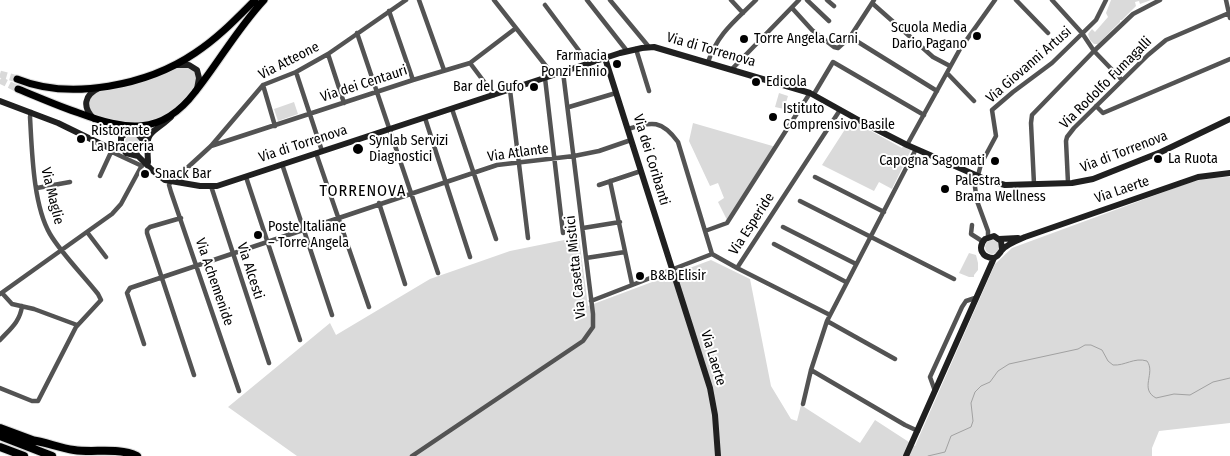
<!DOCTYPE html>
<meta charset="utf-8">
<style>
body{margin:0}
canvas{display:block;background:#fff}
</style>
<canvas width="1230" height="456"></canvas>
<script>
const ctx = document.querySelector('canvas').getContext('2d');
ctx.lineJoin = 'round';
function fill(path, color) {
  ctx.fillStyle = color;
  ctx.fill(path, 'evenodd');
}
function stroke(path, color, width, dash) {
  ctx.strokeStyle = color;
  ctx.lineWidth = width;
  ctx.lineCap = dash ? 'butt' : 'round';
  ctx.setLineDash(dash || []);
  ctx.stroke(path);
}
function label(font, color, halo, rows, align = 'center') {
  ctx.font = font + ' "Fira Sans Condensed",sans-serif';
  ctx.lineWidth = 4;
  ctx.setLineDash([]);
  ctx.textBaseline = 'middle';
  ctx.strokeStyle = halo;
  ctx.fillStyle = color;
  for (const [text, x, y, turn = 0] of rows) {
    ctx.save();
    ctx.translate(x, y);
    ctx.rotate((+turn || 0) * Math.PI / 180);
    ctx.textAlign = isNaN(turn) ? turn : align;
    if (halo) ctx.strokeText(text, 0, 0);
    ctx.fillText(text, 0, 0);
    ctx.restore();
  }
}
fill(new Path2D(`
 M1111,0H1151L1140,4L1139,1L1135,2L1136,6L1122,20H1120V22L1098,44H1094L1090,40L1088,34L1092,29L1095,32L1108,17L1106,13Z
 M181,66L194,69L197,83L192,92L173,111L150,122L123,123L94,115L88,107L90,96L98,91L139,83Z
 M779,93L788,96L784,109L775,107Z
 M294,102L298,114L278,121L274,109Z
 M851,120L902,148L903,146L911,150L892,189L879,182L874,191L822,165Z
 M693,123L776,147L728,222L718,202L724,198L718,183L710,186L689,141Z
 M125 142a7 7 0 1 1 14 0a7 7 0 1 1-14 0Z
 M1230,177V423L1159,431L1152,448V456H297L228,407L330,323L336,335L430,279L510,251L579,237L588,306L711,260L750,279L771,386L791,419L797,421L801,405L860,443L875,420L915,446L995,264L1012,248L1191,182L1205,178Z
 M985 247a7 7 0 1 1 14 0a7 7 0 1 1-14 0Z
 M969,253L976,255L978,263V270L974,275V277H969L959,273Z`), '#dadada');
stroke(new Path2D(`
 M928,456L945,452L951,436L971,427L973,421L971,403L975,392L981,386L990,382L998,371L1009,364L1078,349L1085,345H1091L1102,350L1108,361L1113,365C1125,366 1134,357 1147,361C1156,373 1139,389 1156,398L1174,394L1190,395L1213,382L1230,378`), '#a1a1a1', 1);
stroke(new Path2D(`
 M0,74L17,79
 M0,80L18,89`), '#d9d9d9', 7, [7, 3.5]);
const primary = new Path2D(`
 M17,79C71,101 148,85 195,53C218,38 236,19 255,0
 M18,89C38,97 58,106 79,113C125,130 161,137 195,92C219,62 237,29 264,0`);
const highway = new Path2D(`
 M0,428L35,441
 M0,436L52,456
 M31,440C46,442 59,448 74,450C94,453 118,447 137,456
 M0,447L24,456`);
stroke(primary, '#dbdbdb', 9);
stroke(highway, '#dbdbdb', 10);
stroke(new Path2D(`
 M419,0L444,70
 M494,0L553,75
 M587,0L627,51
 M610,0L649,47
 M731,0L743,13
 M807,0L829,21
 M827,0L834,6
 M1016,0L1048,33
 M1052,0L1082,33L1094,51L1122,80
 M1226,0L1230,18
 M872,3L933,57L950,66
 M545,5L589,64
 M792,8L812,30L834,47L838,48L850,37L874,0
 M389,11L413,80
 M357,33L438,273
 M850,37L937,91
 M636,49L649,91
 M328,54L344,103
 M708,62C718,33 735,21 756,0
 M470,63L494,95
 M732,69L799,0
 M296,72L322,151
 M947,73L974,101
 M545,78L563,233
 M263,85L275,126
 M510,90L528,238
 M814,94L833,62L924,115
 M1096,106L1103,113L1230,59
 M569,107L616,93
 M452,109L496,239
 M425,118L470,257
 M628,129C652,121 662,120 678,142L712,254
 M907,145L960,49L995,0
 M211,146L413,80L470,63L516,28
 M112,152L142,166
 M316,153L369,307
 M282,164L332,315
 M100,176L112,150
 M246,177L300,340
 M815,177L884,212
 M171,181L169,185L171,192L239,391
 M610,181L632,284
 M180,182L187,168L211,146L263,85L296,72L328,54L406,0
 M1068,183L1066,141L1067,137L1074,128L1148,55L1166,40L1229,13
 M1034,184L1031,123L1032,115L1094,51L1133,14L1160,0
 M599,185L641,171
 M211,186L269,363
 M37,188L70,182
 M800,201L954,279
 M379,203L405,284
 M181,218L150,227L147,230V233L194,375
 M972,225L971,234L982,241
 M783,227L856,264
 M583,228L620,222
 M705,231L727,223L810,93
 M87,232L106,257
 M988,237V231L977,201L975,187L981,164L996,136L992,110L1013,92L1052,63L1096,20L1106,0
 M774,244L846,282
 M586,258L625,252
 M737,268L830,315
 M2,293L12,304L34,309L77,325
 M0,294L112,214L121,204L141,167
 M591,301L712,254L737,268L840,110
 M827,321L895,359
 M0,340C10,329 20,322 22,306
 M144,344L127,293L130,288L497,165L574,156L599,151L631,140
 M811,370L905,425L918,431
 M0,388L32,401H38L76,327L101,300L98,294C84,276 61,253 50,234C33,205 32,151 30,117L31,112
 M935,391L930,377L962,307L966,301L975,298
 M803,404L811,370L827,321L916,149
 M412,456L583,341L593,327V314L563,72`), '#535353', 4.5);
stroke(new Path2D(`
 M605,58L710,388L715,415L718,456
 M176,65H189L197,70L199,78L197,89
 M0,101L58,123L107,147L122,149
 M94,119C82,107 84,95 99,88
 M142,139L137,133L128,132L121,137V146L126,153L138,156L152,170L165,180L200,186H217L620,53L642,48L654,47L810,93L862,122L907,145L987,180L1005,185L1072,183L1093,179L1161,152L1230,119
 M133,154L141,149L144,136
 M148,162C146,128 148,138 171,117
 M999,239L1018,238
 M1002,249L1001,241L994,236L985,239C977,248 982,258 994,258C999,256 999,254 1002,250C1007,244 1018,240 1025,237L1198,177L1230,173
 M906,456L994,258`), '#202020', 6);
stroke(primary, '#000', 7);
stroke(highway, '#000', 8);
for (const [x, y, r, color] of [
 [977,36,5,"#000"],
 [744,39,5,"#000"],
 [617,64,5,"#000"],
 [756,82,5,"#000"],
 [534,87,5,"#000"],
 [773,117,5,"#000"],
 [81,139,5,"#000"],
 [358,149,6,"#000"],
 [1158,159,5,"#000"],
 [995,161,5,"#000"],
 [145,174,5,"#000"],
 [945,189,5,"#000"],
 [258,235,5,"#000"],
 [640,276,5,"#000"]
]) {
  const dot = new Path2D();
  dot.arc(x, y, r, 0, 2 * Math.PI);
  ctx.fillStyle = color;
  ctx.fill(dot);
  stroke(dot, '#fff', 2);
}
label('14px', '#000', '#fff', [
 ["Scuola Media",967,28,"right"],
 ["Dario Pagano",967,44,"right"],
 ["Torre Angela Carni",754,39],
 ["Farmacia",607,56,"right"],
 ["Ponzi Ennio",607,72,"right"],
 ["Edicola",766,82],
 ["Bar del Gufo",524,87,"right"],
 ["Istituto",783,109],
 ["Comprensivo Basile",783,125],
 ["Ristorante",91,131],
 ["La Braceria",91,147],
 ["Synlab Servizi",369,141],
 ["Diagnostici",369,157],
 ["La Ruota",1168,159],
 ["Capogna Sagomati",985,161,"right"],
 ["Snack Bar",155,174],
 ["Palestra",955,181],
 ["Brama Wellness",955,197],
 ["Poste Italiane",268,227],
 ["– Torre Angela",268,243],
 ["B&B Elisir",650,276]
], 'left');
label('14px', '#000', '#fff', [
 ["Via di Torrenova",711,50,16],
 ["Via Atteone",289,61,-27],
 ["Via Giovanni Artusi",1029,65,-41],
 ["Via Rodolfo Fumagalli",1106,83,-45],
 ["Via dei Centauri",364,84,-18],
 ["Via di Torrenova",303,144,-18],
 ["Via di Torrenova",1124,152,-21],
 ["Via Atlante",518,153,-8],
 ["Via dei Coribanti",651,160,73],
 ["Via Laerte",1122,190,-19],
 ["Via Maglie",52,196,76],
 ["Via Esperide",752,224,-57],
 ["Via Casetta Mistici",576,267,-96],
 ["Via Alcesti",250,271,72],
 ["Via Achemenide",214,282,71],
 ["Via Laerte",713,358,73]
]);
ctx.letterSpacing = '1px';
label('16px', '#000', '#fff', [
 ["TORRENOVA",363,192]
]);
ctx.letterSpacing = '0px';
</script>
